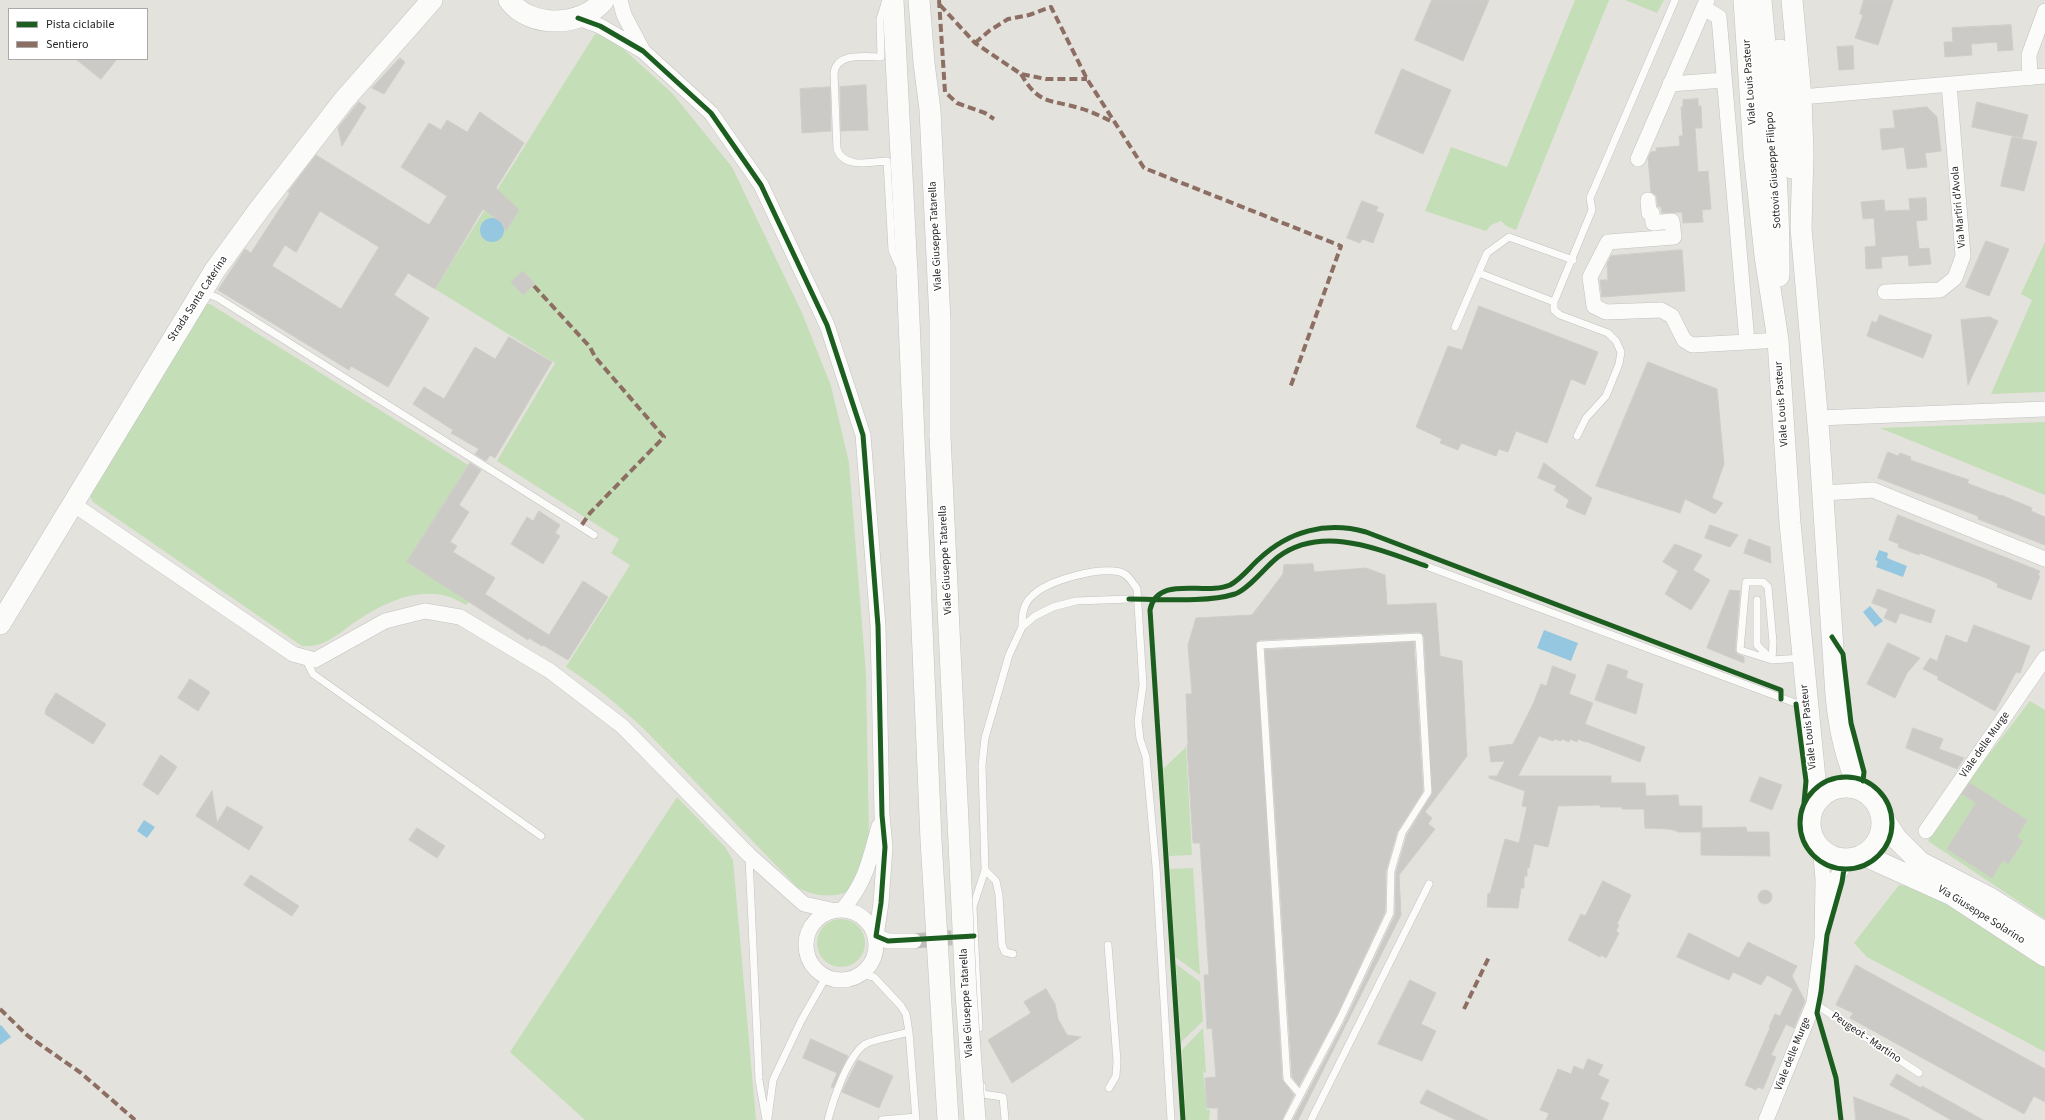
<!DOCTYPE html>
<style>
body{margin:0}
#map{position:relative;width:2045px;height:1120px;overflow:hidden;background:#e4e2dc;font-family:"Source Sans 3",sans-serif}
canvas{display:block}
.legend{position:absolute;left:8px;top:8px;width:140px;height:52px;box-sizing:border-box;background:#fff;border:1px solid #a9a9a9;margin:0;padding:5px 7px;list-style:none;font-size:12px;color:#272727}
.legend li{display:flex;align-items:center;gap:8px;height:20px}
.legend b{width:20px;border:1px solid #a9a9a9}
</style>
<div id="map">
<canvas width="2045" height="1120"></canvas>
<ul class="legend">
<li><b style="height:5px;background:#1b5e20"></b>Pista ciclabile</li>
<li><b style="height:5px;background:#8d6e63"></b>Sentiero</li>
</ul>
</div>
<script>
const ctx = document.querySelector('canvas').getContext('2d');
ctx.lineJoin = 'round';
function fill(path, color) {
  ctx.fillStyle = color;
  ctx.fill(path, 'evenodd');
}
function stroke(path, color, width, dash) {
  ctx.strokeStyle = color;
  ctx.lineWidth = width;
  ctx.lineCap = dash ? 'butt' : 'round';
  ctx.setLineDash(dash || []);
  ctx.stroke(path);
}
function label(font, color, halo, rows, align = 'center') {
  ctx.font = font + ' "Source Sans 3",sans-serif';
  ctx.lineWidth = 3.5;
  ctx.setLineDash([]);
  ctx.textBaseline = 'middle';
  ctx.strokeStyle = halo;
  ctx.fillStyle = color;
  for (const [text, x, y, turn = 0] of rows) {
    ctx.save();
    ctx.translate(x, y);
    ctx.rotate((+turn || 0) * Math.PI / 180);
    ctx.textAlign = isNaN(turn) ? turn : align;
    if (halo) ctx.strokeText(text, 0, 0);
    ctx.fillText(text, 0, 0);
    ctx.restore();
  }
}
fill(new Path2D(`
 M1575,0H1609L1516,230L1506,226L1501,221L1491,225L1486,231L1425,211L1451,147L1507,167Z
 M1625,0H1664L1657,13Z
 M595,34L609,36L672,93L732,167L802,313L831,386L849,463L866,674L869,839L866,856L848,892C829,898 815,896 798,888L647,732C622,708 596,686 566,667L630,565L611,553L619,539L497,461L555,363L435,289Z
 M2045,242V392L1991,394L2032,300L2021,294Z
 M204,304H210L468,465L408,562L470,601L466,605C460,602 454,598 447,596C411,587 376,607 348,627C333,638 321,648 302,646L93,502L90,496Z
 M2045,422V495L1880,428Z
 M2030,701L2045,710V919L1928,841L1969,780Z
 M1186,747L1192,855L1169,856L1163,769Z
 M677,797L725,847L733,860L756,1120H585L510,1052Z
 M1193,868L1200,975L1175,957L1170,869Z
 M1899,885L1922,888L2045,967V1052L1867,957L1854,943Z
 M817 943a24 24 0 1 1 48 0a24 24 0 1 1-48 0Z
 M1176,964L1200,982L1203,1021L1181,1042Z
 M1203,1028L1206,1073L1203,1071L1207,1110H1210L1209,1120H1186L1182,1050Z`), '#c4deb7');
fill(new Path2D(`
 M480 230a12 12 0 1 1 24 0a12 12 0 1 1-24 0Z
 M1879,550L1888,553L1887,558L1907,566L1903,577L1876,567L1878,561L1875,560Z
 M1870,606L1883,621L1875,627L1863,612Z
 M1544,630L1578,643L1571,661L1537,648Z
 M144,820L155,827L147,838L137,831Z
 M1,1025L11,1037L0,1045V1026Z`), '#95c7e1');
const building = new Path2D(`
 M1432,0H1489L1463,61L1415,40Z
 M1864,0H1893L1878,45L1855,38L1863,15L1860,14Z
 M2011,25L2013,50L1998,51L1997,42L1971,44L1972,55L1945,57L1944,42H1953L1952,28Z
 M1853,46L1854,69L1839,70L1837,47Z
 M400,58L405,62L384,94L372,88Z
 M76,59H117L101,79Z
 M1402,69L1451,90L1423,154L1375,133Z
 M866,85L868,130L841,131L840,87Z
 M830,87L831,131L802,133L800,89Z
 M1698,99V106H1701L1702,128H1695L1698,172L1708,171L1711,209L1702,210L1703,222L1683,223L1682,212L1662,213L1661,207L1658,206L1656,195L1651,192L1648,158L1651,152L1657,151L1656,148L1680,146L1679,136H1683L1681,107H1683V100Z
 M359,102L366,107L342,146L338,128Z
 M1977,102L2028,115L2022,138L1972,127Z
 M1927,107L1937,117L1941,151L1925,153L1927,167L1907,169L1904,147L1882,150L1880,129L1895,128L1893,111Z
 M480,112L524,143L496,188L519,210L506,231L501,222L483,209L435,289L408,273L394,295L429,318L388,387L351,366L349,370L218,290L245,249L251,253L290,193L288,192L316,155L429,225L447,196L401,167L429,123L441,130L447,120L467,132ZM320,211L379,247L341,309L272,266L285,245L296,252Z
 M2012,137L2037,142L2024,191L2001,186Z
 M1926,198L1927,220L1916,221L1919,249L1929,248L1931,264L1909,266L1908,255L1881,257L1882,268L1866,269L1865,247L1876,246L1874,218L1863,219L1861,202L1884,200L1885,211L1910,210L1909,199Z
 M1362,201L1378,207L1376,211L1384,214L1373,243L1362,239L1360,243L1347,238Z
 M1986,241L2009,249L1989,296L1966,287Z
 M1682,250L1685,291L1602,297L1600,280H1608L1607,264L1611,256Z
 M523,271L535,284L523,295L511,282Z
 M1479,306L1598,352L1585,385L1571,379L1547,443L1516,431L1508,452L1499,449L1496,456L1461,443L1458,450L1440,443L1442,439L1416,427L1448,346L1462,350Z
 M1880,315L1932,335L1923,358L1867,336L1872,321L1876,323Z
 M1990,317L1998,321L1968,385L1961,320Z
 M509,337L552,362L495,458L490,455L486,461L475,454L479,449L451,433L453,430L413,404L424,387L444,399L475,347L495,359Z
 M1648,362L1717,389L1724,464L1712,498L1723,503L1715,514L1685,499L1680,513L1596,486Z
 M1888,452L1898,456L1900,453L1911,457L1910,460L1969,480L1967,483L2001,496V495L2032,508L2031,511L2045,517V545L1978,519V516L1878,478Z
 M470,463L481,470L459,505L469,512L450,542L457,546L453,552L495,578L485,594L549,635L583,581L608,597L568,660L543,645L542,646L529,638L528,640L407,562Z
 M1544,463L1592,498L1585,515L1566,507L1569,500L1554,490L1557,486L1538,478Z
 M539,511L560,525L555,533L560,536L543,564L511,544L527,517L533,521Z
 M1898,515L2040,571L2038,575L2040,576L2031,600L1997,587L1998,584L1991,580L1920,553L1919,555L1898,547L1899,544L1889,540Z
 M1710,525L1738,535L1730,547L1705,538Z
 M1749,539L1770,547L1771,563L1744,553Z
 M1675,544L1702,555L1693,570L1710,580L1691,610L1665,594L1678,571L1663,562Z
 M1313,564L1314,572L1366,568L1385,575L1387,605L1436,603L1440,656L1462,661L1467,756L1425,812L1432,818L1428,824L1435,829L1399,875L1401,915L1298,1120H1293L1345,1021L1395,915L1396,872L1407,835L1432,794L1424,637L1419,632L1260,640L1256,642L1282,1079L1294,1095L1282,1120H1218V1108H1207L1205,1078L1216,1077L1212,1028L1207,1029L1204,975H1209L1200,843H1193L1187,745L1188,744L1186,694H1192L1188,645L1196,618L1252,615L1283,574L1284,565Z
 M1878,589L1935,610L1931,623L1900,613L1896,623L1884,618L1888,609L1872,603Z
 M1730,590L1740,591L1735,650L1737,654L1744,657V663L1707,648Z
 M1974,625L2030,646L2020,673L2016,672L1995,711L1937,679L1939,677L1923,669L1930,658L1937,661L1946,635L1967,643Z
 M1414,642L1423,791L1397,832L1386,871L1385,912L1336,1017L1299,1086L1292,1077L1265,650Z
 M1888,643L1920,658L1907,673L1895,698L1867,684Z
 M1608,664L1628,671L1626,678L1643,684L1636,714L1595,700Z
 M1553,666L1576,675L1569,694L1593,703L1585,724L1645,747L1640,762L1585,741V742L1578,739L1577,742L1570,739L1569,742L1562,739L1561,741L1554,739L1553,741L1539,736L1518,776H1611V783H1645L1646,796L1678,795L1679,806H1702V828L1746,827L1747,832H1769L1770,856L1701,855V832H1678L1677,831L1669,829L1645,828L1644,809H1622V807H1600V805L1558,806L1548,847L1534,844L1529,868H1527V876H1524V888H1521L1518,908L1487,907L1488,893L1490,894L1505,839L1519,843L1527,807L1522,806L1525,791L1489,778V776H1497L1505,761L1491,762L1489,747L1513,744L1533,704L1541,684L1546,686Z
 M190,679L210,692L198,711L178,698Z
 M56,693L106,724L93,744L45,714L46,709Z
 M1913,728L1943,739L1939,749L1964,758L1957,769L1906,748Z
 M161,755L177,767L158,795L143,785Z
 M1760,777L1782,785L1772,810L1750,801Z
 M1970,783L2027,820L2017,837L2023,841L2008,864L2003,860L1992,878L1947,849L1976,803L1962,794Z
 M212,791L217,823L227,806L263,827L249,850L196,816Z
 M417,828L445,846L437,858L409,840Z
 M251,875L299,906L292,916L244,885Z
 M1603,881L1631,895L1617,924L1619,925L1616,931L1619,933L1606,958L1601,955L1600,957L1568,940L1581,914L1585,916Z
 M1758 897a7 7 0 1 1 14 0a7 7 0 1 1-14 0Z
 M1689,933L1739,958L1748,942L1797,966L1792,976L1805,1001L1794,1028L1786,1024L1771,1055L1776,1057L1763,1089L1758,1087L1756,1090L1745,1085L1770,1028L1769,1027L1775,1014L1780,1016L1793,989L1767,975L1761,985L1733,972L1729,980L1677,957Z
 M1856,965L2045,1069V1102L2034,1096L2024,1114L1850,1018L1853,1013L1836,1005Z
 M1410,980L1436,993L1421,1024L1436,1031L1422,1061L1378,1044Z
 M1046,989L1055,1004L1058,1019L1067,1035L1081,1037L1012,1083L988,1040L1031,1013L1024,1002Z
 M811,1039L848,1056L833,1088L831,1087L837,1073L803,1058Z
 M1588,1059L1603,1065L1598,1075L1609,1080L1600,1099L1609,1103L1602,1120H1546L1549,1113L1540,1110L1558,1069L1571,1074L1574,1066L1583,1070Z
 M858,1060L893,1076L879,1108L842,1092Z
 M1897,1074L1921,1088L1922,1086L1983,1120H1951L1890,1085Z
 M1427,1090L1488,1120H1456L1420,1103Z
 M1854,1097L1909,1119V1120H1856Z`);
fill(building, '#cccac6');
stroke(building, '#cfcdc8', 1);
stroke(new Path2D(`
 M914,941L973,936`), '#bebdb8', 15, [15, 8]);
const lane = new Path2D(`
 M886,0L880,19L881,57C865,57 837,52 834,73L837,149C844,169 871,162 887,161L892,250L899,266
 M1479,273L1554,302V310L1560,315L1608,333L1616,341L1621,352L1619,364L1606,396L1586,418L1577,436
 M203,292L218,298L594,535
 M1554,302L1592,210L1590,198L1675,0
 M1455,327L1487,253L1509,237L1573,260
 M1426,566L1806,707
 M1746,582H1763L1768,587L1773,642L1772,660L1740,650Z
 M1757,600V645L1772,660L1801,658
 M1022,627C1022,615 1023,604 1032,596C1048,580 1098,567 1120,572C1128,574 1132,582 1137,589L1143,685L1138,721L1140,739L1146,757L1156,867L1171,1120
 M305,658L313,674L541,836
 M749,857L759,1080L766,1120
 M985,870L996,881L999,895L1002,945L1005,952L1013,954
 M1108,945L1117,1061L1116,1076L1109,1088
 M860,974L874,977L901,1006L906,1014L909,1032L916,1120
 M1814,1003L1919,1073
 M979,1028L973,907L985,870L982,765L985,738L1009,655L1022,627L1035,616L1053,607L1076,601L1129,599
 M982,1086V1094L1003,1097L1005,1120
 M768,1118L773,1080L801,1021L826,977
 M828,1120C833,1100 847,1058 864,1045C870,1040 900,1035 909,1032
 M882,1120L916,1117
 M1287,1120L1340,1019L1390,913L1391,871L1402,833L1428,792L1419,637L1260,645L1287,1079L1300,1094
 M1311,1120L1429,884`);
const street = new Path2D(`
 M620,0L624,15L643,51
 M1704,8L1719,17L1747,342L1778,340
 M578,18L600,26L643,51L711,113L761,185L827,325L863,435L878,626L882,815L885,847L881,903L876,936L888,941H914
 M2030,78L2029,55L2045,11
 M1670,84L1724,80
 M1801,97L2045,76
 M1638,159L1707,0
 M1648,200L1649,213H1652L1653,223L1672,221L1674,237L1608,242L1590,277L1594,306L1606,312L1661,310L1672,316L1684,340L1692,345L1747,342
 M1885,292L1940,290L1955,278L1963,256L1949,84
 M1818,418L2045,409
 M1823,493L1873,490L2045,559
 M73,504L293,654L315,660L385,621L425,611L460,617L550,671L622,726L749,855L804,904L831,910
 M1926,831L2045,658
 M843,909C867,880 869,861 879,826
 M806 945a35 35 0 1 1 70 0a35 35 0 1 1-70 0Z
 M1828,910L1836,878L1849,859
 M1766,1120L1814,1003L1822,940L1823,880L1821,856L1816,843`);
const secondary = new Path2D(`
 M509,0C530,29 582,27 604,0
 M893,0L907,273
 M919,0L924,63L930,110L940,321V436
 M1744,0L1754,153L1765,256L1778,340L1790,523L1816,789L1813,809
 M1761,0C1769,91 1780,184 1779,276
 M1792,0L1801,97L1803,153L1801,228L1819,436L1836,695C1839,728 1845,759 1860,789
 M1780,50L1788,140L1792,168
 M0,624L215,270L261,207L344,100L432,0
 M1810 823a36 36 0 1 1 72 0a36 36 0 1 1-72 0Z
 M1882,816L1896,838L1920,862L1990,898L2045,933
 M1863,855L1952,895L2045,956`);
stroke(lane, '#c2c1c1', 8);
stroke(street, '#c2c1c1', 16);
stroke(secondary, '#c2c1c1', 22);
stroke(lane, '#fbfbfa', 7);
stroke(street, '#fbfbfa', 15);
stroke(secondary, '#fbfbfa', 21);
const secondaryBridge = new Path2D(`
 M907,273L931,840L948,1120
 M940,436L966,993L975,1120`);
stroke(secondaryBridge, '#c2c1c1', 22, []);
stroke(secondaryBridge, '#fbfbfa', 21);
stroke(new Path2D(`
 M939,0L945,92L957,103L985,113L994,119
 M940,5L975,43L1021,74L1046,79H1087
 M975,43L989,31L1008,19L1029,15L1051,7L1087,79L1144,168L1341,246L1290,388
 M1021,74C1039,105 1049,99 1079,108C1091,111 1102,117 1113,122
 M534,286L590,347L595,357L664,437L590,513L581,526
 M0,1009L28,1036L81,1073L135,1120
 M1464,1009L1489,957`), '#8d6e63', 4, [8, 4]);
stroke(new Path2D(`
 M578,18L600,26L643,51L711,113L761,185L827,325L863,435L878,626L882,815L885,847L881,903L876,936L888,941L974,936
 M1129,599C1160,599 1206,603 1235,594C1249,589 1265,567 1278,557C1323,524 1380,550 1426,566
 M1832,637L1843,654L1851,723L1864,772L1863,781
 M1796,704L1806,781L1804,803
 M1800 823a46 46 0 1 1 92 0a46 46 0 1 1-92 0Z
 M1183,1120L1150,610C1157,574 1205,596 1230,585C1241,579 1250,567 1259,559C1289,531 1326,521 1366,532L1781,690V699
 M1841,1120L1836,1078L1817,1013L1821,992L1827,935L1842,882L1844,869`), '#1b5e20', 5);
label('11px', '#272727', '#fff', [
 ["Viale Louis Pasteur",1750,82,-94],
 ["Sottovia Giuseppe Filippo",1774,170,-94],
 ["Via Martiri d'Avola",1959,207,-95],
 ["Viale Giuseppe Tatarella",936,236,-93],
 ["Strada Santa Caterina",198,299,-57],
 ["Viale Louis Pasteur",1782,404,-94],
 ["Viale Giuseppe Tatarella",946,560,-93],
 ["Viale Louis Pasteur",1809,727,-96],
 ["Viale delle Murge",1985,745,-55],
 ["Via Giuseppe Solarino",1981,915,32],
 ["Viale Giuseppe Tatarella",967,1003,-93],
 ["Peugeot - Martino",1866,1038,34],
 ["Viale delle Murge",1793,1054,-68]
]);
</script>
